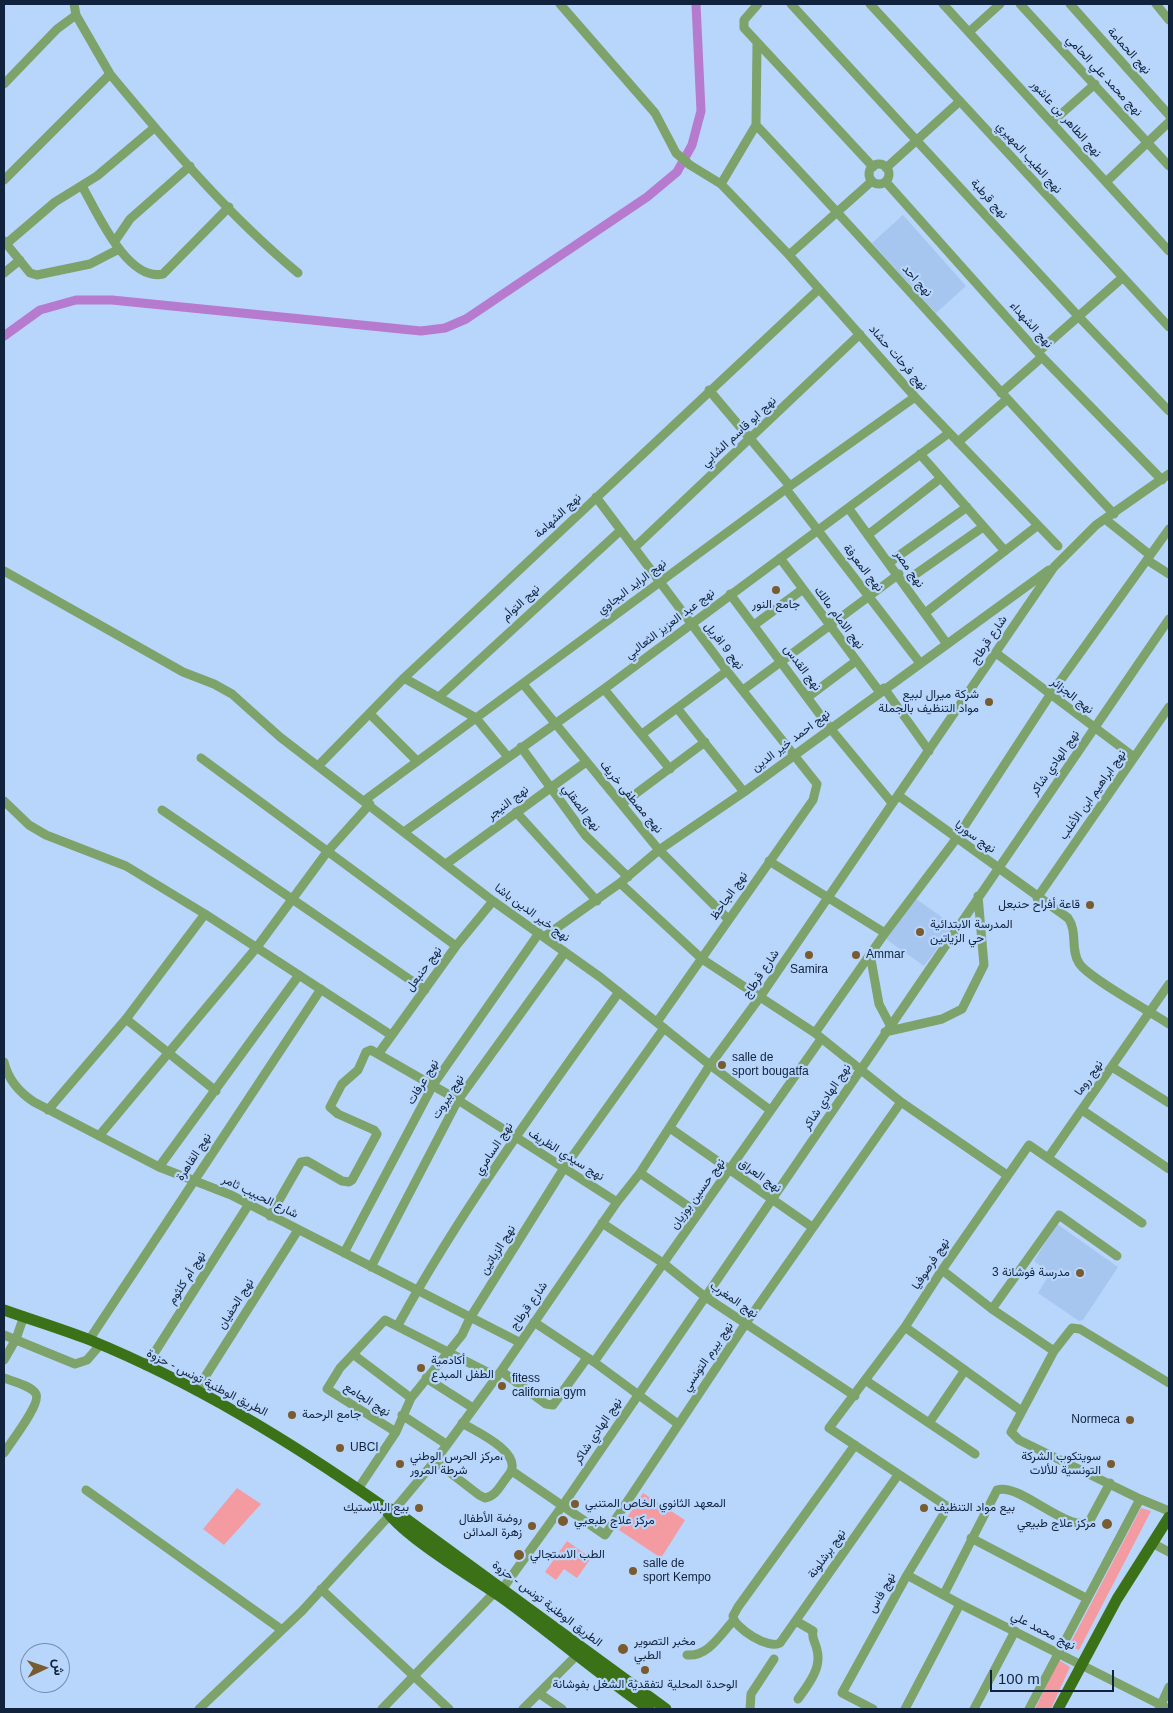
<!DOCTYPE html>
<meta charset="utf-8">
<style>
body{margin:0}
#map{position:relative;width:1173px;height:1713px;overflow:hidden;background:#b8d5fc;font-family:Arial,Vazirmatn,sans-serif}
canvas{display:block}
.frame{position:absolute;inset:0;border:5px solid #11233c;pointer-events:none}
.north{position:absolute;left:20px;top:1643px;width:50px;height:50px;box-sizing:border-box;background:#b8d5fc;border:1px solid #758eaf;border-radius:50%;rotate:87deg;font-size:14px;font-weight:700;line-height:20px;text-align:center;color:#11233c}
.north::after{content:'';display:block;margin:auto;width:18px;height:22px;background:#785b2e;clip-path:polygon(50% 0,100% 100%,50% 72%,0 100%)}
.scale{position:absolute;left:990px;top:1670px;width:124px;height:22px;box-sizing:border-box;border:2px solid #11233c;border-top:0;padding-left:6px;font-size:15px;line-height:18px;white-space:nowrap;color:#11233c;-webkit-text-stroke:4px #b8d5fc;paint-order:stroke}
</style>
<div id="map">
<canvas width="1173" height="1713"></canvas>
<div class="frame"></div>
<div class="north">ش</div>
<div class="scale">100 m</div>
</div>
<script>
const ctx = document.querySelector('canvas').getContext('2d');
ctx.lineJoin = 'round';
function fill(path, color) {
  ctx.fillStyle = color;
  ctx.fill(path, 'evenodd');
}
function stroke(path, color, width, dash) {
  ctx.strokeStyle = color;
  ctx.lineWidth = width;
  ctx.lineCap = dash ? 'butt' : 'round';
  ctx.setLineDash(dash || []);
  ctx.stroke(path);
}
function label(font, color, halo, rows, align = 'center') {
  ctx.font = font + ' Arial,Vazirmatn,sans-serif';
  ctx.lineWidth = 4.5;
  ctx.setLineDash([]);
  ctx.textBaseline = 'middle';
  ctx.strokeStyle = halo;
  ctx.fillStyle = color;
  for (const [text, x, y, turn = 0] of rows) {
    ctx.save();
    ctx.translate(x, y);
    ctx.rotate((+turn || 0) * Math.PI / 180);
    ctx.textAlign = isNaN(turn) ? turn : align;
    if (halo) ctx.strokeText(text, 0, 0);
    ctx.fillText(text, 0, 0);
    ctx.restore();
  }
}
fill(new Path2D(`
 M903,215L966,286L936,313L872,243Z
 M915,898L954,926L924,966L886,939Z
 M1057,1224L1118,1267L1083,1320L1079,1321L1038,1293L1049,1275L1041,1271L1043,1268L1034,1261Z`), '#a6c6ef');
fill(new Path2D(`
 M237,1488L261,1504L224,1545L203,1529Z
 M643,1493L685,1520L661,1558L619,1530Z
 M1141,1508L1151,1511L1079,1650L1069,1646Z
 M567,1541L591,1558L577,1578L564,1569L556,1580L545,1572Z
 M1059,1660L1070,1667L1051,1709H1035Z`), '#f39ba0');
stroke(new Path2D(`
 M4,336L40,310L76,300H112L421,331L445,328L466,319L647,197L677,172L692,145L701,111L696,4`), '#b67acf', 9);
stroke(new Path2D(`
 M74,4L76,15
 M560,4L655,113L676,153L690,165L721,184L789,255L915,397L1058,546
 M758,4L744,20V28L873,167
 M791,4L1079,317L1169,411
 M870,4L1169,327
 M943,4L1169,251
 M1020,4L1169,166
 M1070,4L1169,115
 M1156,4L1169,20
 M969,32L1000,4
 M757,44L756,125C877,253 993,386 1114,514
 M110,74C168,144 228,215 298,273
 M4,84L57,29L76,15L110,74L4,180
 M1052,122L1095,84
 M869 174a10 10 0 1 1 20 0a10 10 0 1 1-20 0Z
 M886,168L960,101
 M886,182L1042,357L1162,480
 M1106,182L1169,122
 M721,184L756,125
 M82,186C97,212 127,282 163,274L229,207
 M4,241L30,273L37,275L90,264L119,249
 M115,241L130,219L190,166
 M6,244L55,202L97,176L154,128
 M789,255L872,181
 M4,273L20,260
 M1038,352L1122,278
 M709,390L790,486
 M1001,393L1042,357
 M958,442L1006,400
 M920,454L1005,551
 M786,489L920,663
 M596,497L727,671L817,784L813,800L657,1022
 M849,509L947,644
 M1105,519L1150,555
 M869,534L941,478
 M634,548L860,334
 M780,558L879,691
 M1147,560L1169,574
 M890,562L967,507
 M4,571L183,672L214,684L232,694L280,737L493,901L600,977L710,1065L770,1110
 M903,583L983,527
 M730,594L830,728L892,803
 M925,613L1037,526
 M754,625L803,589
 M996,653L1134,757
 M404,678L476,718L508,757
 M523,684L659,850L728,919
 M884,688L929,751
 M604,689L670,769
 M743,690L899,574
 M440,696L621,530
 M808,697L856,661
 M677,708L744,792
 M370,714L417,761
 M642,734L727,671
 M521,747L586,836L628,877
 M201,758L456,946
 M319,765L404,678L819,289
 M899,796L1068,918C1078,932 1070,949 1079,963C1087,977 1151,1012 1169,1024
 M365,800L790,486L915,397
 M4,801L29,825L46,835L126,866L205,914L391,1035
 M622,804L705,742
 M162,810L425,990
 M516,812L597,901
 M404,832L604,689L949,433
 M769,861L885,933
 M446,864L586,762
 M620,883L702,959L815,1033L901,1102L1007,1175
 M1037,898L1169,707
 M544,937L620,883L659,850L744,792L1049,570
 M870,954L879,1004L890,1025
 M126,1019L216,1091
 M885,1032L942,1019L962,1009L984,965L978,896
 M815,1033L885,933L956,839L1050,695L1169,529
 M379,1053L456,946L493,901
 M4,1062C8,1080 19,1092 34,1102L159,1167L231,1195L519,1342
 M1112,1067L1169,1103
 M48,1110L126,1019L205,914
 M1082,1110L1169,1169
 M670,1128L812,1227
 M99,1136L257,947L327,852L370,804
 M1048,1158L1169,984
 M159,1167L299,975
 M640,1173L698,1213
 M270,1216L301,1162L307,1161L342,1181L349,1182L352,1180L377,1134L374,1130L338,1114L330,1107L342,1084L358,1070L366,1052L371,1050L458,1100L617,1202
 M602,1223L663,1263L704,1296L855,1396
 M344,1253L433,1085L539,933
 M371,1267L458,1100L565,952
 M942,1270L992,1309L1054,1351
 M992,1309L1059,1215L1117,1256
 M534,1322L594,1362L678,1424
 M398,1325C461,1210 542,1099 619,992
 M905,1327L1020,1410
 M4,1335L75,1364L87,1360L100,1345
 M89,1340L321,989
 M354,1355L411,1398
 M4,1360L16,1339L24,1316
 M594,1362L821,1039
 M146,1366L249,1204
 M501,1371L546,1404L553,1405L587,1358
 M4,1378C12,1381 32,1386 36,1394C41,1404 10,1443 4,1453
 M426,1378L473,1408
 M865,1380L975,1454
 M1169,1383L1080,1329L1072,1328L1054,1351L1011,1432L1019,1440L1140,1499L1169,1511
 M196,1391L298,1230
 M402,1415L446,1444
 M929,1423L965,1370
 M396,1432L327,1389L340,1368L385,1320L497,1377
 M855,1445L738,1607L733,1616C734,1628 769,1650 780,1643L898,1475
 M435,1461L479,1495L485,1498C495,1496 499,1488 504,1481C506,1478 510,1474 511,1471C520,1451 475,1431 462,1423
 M512,1471L605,1535L746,1323L901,1102
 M358,1489L396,1432L411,1398L462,1335L470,1318L564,1168L664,1028
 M86,1490L282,1630
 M971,1538L1086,1598
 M1152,1543L1169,1552
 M907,1575L960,1604L1169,1709
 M503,1588L563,1505L1169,619
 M321,1589L449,1709
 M944,1594L997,1490C1019,1482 1066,1532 1089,1522L1110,1483
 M796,1621L813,1631C811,1638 816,1643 817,1650C822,1668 808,1685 798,1699
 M687,1655C708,1657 721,1634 733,1621
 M540,1694L562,1709
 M199,1709L302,1611L389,1516L435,1461L501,1371L617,1202L640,1173L710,1065L760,997L1054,567L1096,525L1169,474
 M382,1709L494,1593
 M523,1709L576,1656
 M750,1709L751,1694L774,1659
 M873,1709L842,1693L907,1575L948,1507L829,1428L905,1327L942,1270L1029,1145L1142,1223
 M905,1709L960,1604
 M974,1709L1015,1631
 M1029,1709L1140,1499
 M1159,1709L1169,1687`), '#7da26a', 9);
stroke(new Path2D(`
 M4,1310C32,1320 62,1329 90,1340C195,1383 291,1442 384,1507L394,1510L666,1709
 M384,1507C399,1534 472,1577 501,1597C551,1633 598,1674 649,1709
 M1058,1709L1117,1599L1169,1517`), '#3c7217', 11);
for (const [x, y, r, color] of [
 [776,590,5,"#785b2e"],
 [989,702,5,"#785b2e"],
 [1090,905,5,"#785b2e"],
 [920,932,5,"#785b2e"],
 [809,955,5,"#785b2e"],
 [856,955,5,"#785b2e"],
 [722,1065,5,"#785b2e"],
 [1080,1273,5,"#785b2e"],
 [421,1368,5,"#785b2e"],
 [502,1386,5,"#785b2e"],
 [292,1415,5,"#785b2e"],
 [1130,1420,5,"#785b2e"],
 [340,1448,5,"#785b2e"],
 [400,1464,5,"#785b2e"],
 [1111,1464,5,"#785b2e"],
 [575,1504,5,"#785b2e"],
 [419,1508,5,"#785b2e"],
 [924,1508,5,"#785b2e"],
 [563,1521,6,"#785b2e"],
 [1107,1524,6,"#785b2e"],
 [532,1526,5,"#785b2e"],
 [519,1555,6,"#785b2e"],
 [633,1571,5,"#785b2e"],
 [623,1649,6,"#785b2e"],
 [645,1670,5,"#785b2e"]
]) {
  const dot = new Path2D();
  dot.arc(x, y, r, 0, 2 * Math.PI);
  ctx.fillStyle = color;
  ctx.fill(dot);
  stroke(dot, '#b8d5fc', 2);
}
label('12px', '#11233c', '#b8d5fc', [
 ["نهج الحمامة",1129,51,48],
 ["نهج محمد علي الحامي",1104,76,47],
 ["نهج الطاهر بن عاشور",1066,119,48],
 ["نهج الطيب المهيري",1029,158,48],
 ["نهج قرطبة",989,199,48],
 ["نهج احد",917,281,48],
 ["نهج الشهداء",1031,325,48],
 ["نهج فرحات حشاد",898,358,49],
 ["نهج ابو قاسم الشابي",739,432,-43],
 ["نهج الشهامة",558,516,-43],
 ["نهج المعرفة",863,568,51],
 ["نهج مصر",909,569,55],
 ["نهج الرايد البجاوي",632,587,-37],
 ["نهج التوأم",521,603,-43],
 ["نهج الامام مالك",839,618,53],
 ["نهج عبد العزيز الثعالبي",670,624,-37],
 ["شارع قرطاج",989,640,-56],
 ["نهج 9 افريل",724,646,52],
 ["نهج القدس",802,668,53],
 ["نهج الجزائر",1072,696,38],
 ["نهج احمد خير الدين",791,741,-37],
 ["نهج الهادي شاكر",1055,763,-55],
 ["نهج ابراهيم ابن الأغلب",1093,795,-55],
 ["نهج مصطفى خريف",631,797,50],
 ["نهج النيجر",508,803,-37],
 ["نهج الصقلي",581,808,53],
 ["نهج سوريا",975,837,35],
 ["نهج الجاحظ",729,896,-55],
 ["نهج خير الدين باشا",532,913,36],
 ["نهج حنبعل",424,969,-54],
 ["شارع قرطاج",761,974,-56],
 ["نهج روما",1089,1078,-55],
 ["نهج عرفات",423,1082,-59],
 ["نهج بيروت",448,1097,-58],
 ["نهج الهادي شاكر",827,1097,-56],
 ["نهج السامري",494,1149,-57],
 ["نهج سيدي الظريف",566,1155,32],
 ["نهج القاهرة",194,1157,-57],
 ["نهج العراق",760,1176,35],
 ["نهج حسين بوزيان",698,1194,-54],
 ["شارع الحبيب ثامر",260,1197,26],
 ["نهج الزياتين",498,1250,-58],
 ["نهج فرصوفيا",931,1264,-57],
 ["نهج أم كلثوم",187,1278,-58],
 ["نهج المغرب",734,1300,34],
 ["نهج الحفيان",236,1304,-58],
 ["شارع قرطاج",529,1306,-55],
 ["نهج بيرم التونسي",708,1357,-56],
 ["الطريق الوطنية تونس - حزوة",207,1383,27],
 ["نهج الجامع",367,1400,32],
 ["نهج الهادي شاكر",598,1431,-56],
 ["نهج برشلونة",827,1554,-55],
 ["نهج فاس",882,1593,-61],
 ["الطريق الوطنية تونس - حزوة",547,1604,37],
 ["نهج محمد علي",1043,1631,27]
]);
label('12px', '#11233c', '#b8d5fc', [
 ["جامع النور",776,605,"center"],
 ["شركة ميرال لبيع",979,695,"right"],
 ["مواد التنظيف بالجملة",979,709,"right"],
 ["قاعة أفراح حنبعل",1080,905,"right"],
 ["المدرسة الابتدائية",930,925],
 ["حي الزياتين",930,939],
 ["Ammar",866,955],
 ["Samira",809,970,"center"],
 ["salle de",732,1058],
 ["sport bougatfa",732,1072],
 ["مدرسة فوشانة 3",1070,1273,"right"],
 ["أكادمية",431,1361],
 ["الطفل المبدع",431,1375],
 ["fitess",512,1379],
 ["california gym",512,1393],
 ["جامع الرحمة",302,1415],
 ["Normeca",1120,1420,"right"],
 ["UBCI",350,1448],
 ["مركز الحرس الوطني،",410,1457],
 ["شرطة المرور",410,1471],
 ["سويتكوب الشركة",1101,1457,"right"],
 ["التونسية للألات",1101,1471,"right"],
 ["المعهد الثانوي الخاص المتنبي",585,1504],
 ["بيع البلاستيك",409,1508,"right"],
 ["بيع مواد التنظيف",934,1508],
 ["روضة الأطفال",522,1519,"right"],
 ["زهرة المدائن",522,1533,"right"],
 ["مركز علاج طبعيي",574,1521],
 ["مركز علاج طبيعي",1096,1524,"right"],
 ["الطب الاستجالي",530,1555],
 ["salle de",643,1564],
 ["sport Kempo",643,1578],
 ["مخبر التصوير",634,1642],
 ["الطبي",634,1656],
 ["الوحدة المحلية لتفقدية الشغل بفوشانة",645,1685,"center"]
], 'left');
</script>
